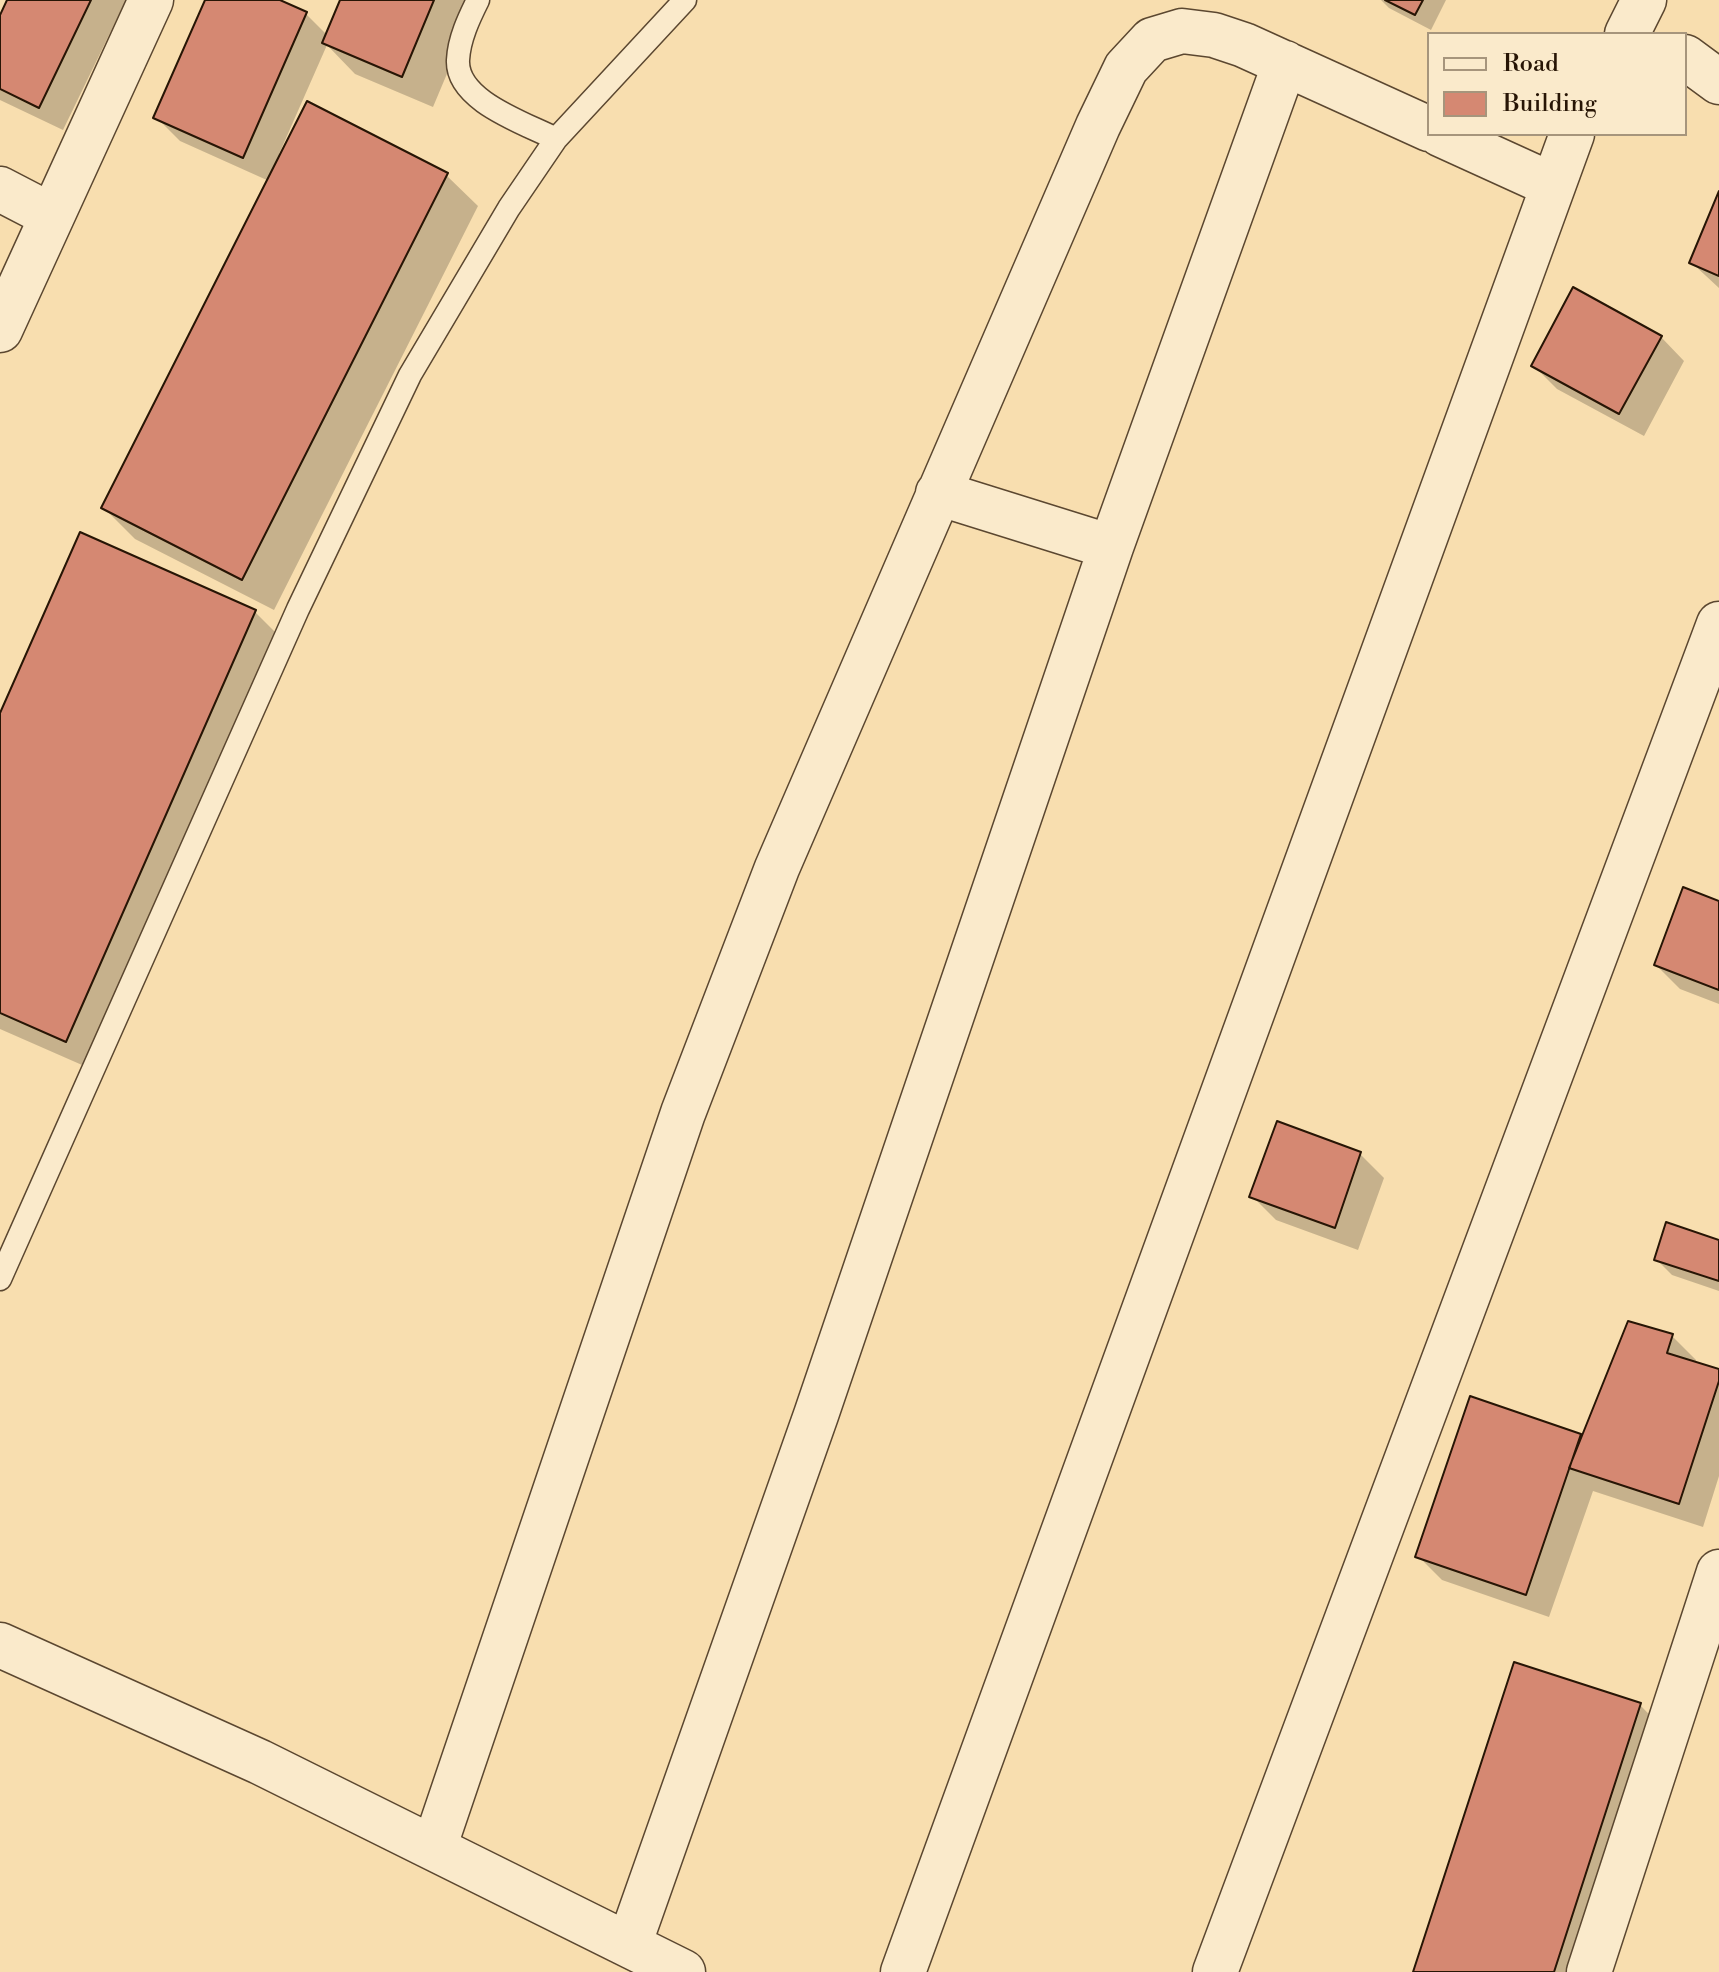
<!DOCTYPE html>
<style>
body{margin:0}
#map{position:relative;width:1719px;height:1972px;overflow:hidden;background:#f8deaf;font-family:"Libre Bodoni",serif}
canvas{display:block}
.legend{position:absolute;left:1427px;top:32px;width:260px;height:104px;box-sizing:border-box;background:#faeacb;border:2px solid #a6957c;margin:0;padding:10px 14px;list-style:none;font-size:24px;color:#271505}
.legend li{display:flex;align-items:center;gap:16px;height:40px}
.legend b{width:40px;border:2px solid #a6957c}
</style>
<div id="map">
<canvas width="1719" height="1972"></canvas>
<ul class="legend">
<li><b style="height:10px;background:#faeacb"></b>Road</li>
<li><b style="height:22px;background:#d58872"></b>Building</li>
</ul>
</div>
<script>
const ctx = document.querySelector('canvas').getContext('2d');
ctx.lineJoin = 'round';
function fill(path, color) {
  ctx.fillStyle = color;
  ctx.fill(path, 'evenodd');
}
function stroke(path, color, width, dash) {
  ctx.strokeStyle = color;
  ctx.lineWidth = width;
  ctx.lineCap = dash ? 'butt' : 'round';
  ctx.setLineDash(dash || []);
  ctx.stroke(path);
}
fill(new Path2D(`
 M10,0H126L63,130L0,100V20Z
 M207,0H275L306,14L327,35L342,0H478L433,107L355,74L327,45L279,154L446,175L478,206L274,610L135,539L104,508L269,181L180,141L156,117Z
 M1381,0H1446L1431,30L1389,8Z
 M1719,196V288L1692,263Z
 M1661,337L1684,361L1644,436L1557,389L1533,365Z
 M81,535L255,612L286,643L98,1072L0,1029V718Z
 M1719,903V1004L1680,989L1656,965Z
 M1360,1154L1384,1178L1358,1250L1276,1220L1252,1196Z
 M1719,1242V1291L1672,1275L1656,1259Z
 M1672,1336L1696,1360L1695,1364L1719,1372V1476L1703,1527L1593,1491L1549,1617L1442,1580L1418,1556L1580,1436L1583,1439Z
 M1640,1705L1671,1737L1595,1972H1416Z`), '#0003');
const building = new Path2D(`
 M7,0H91L39,108L0,89V15Z
 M205,0H280L307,12L243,158L153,118Z
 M340,0H434L402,77L322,43Z
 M1385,0H1423L1415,15Z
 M307,101L448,173L242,580L101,508Z
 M1719,191V276L1689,263Z
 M1573,287L1662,336L1619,414L1531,366Z
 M80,532L256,610L66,1042L0,1013V713Z
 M1683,887L1719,901V990L1654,965Z
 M1277,1121L1361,1152L1335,1228L1249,1197Z
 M1666,1222L1719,1240V1281L1654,1260Z
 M1628,1321L1673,1334L1667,1353L1719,1369V1381L1679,1504L1569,1468Z
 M1470,1396L1581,1434L1526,1595L1415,1557Z
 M1514,1662L1641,1703L1554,1972H1413Z`);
fill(building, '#d58872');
stroke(building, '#271505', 2);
const lane = new Path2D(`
 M478,0C469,18 459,39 458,60C456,101 525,123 556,139
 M0,1279L298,609L410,375L509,208L556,139L685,0`);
const street = new Path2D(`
 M1627,34L1644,0
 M1685,57L1719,82
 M1440,134L1552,185
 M0,189L52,216
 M0,330L151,0
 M938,493L1111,547
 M0,1645L260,1762L683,1972
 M434,1848L683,1113L777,868L1098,126L1126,68L1152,40L1182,31L1214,35L1244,45L1429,129
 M629,1945L816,1415L1111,547L1285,63
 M903,1972L1572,134
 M1215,1972L1719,624
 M1589,1972L1719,1572`);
stroke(lane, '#5b4730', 25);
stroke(street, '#5b4730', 47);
stroke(lane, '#faeacb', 22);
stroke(street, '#faeacb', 44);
</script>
